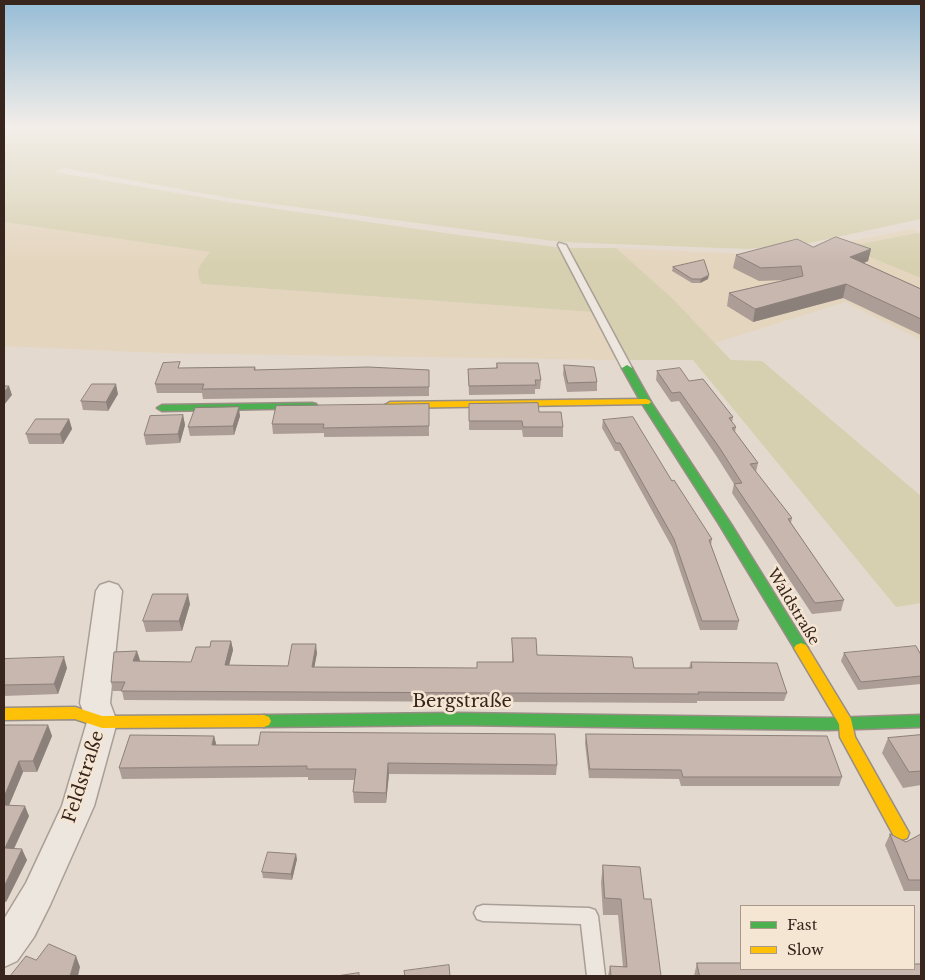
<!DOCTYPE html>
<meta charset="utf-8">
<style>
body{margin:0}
#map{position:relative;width:925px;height:980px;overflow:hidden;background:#e4d9ce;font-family:"Libre Baskerville",serif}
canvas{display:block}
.frame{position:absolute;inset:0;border:5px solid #38261e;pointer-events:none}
.legend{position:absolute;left:740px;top:905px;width:175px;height:65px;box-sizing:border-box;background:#f5e5d3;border:1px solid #a9998b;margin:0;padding:6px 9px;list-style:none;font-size:15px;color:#38261e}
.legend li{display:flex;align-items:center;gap:10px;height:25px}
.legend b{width:25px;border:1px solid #a9998b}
</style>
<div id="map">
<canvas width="925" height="980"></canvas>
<div class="frame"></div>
<ul class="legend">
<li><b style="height:6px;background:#4caf50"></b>Fast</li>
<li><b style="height:6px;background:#ffc107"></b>Slow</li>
</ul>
</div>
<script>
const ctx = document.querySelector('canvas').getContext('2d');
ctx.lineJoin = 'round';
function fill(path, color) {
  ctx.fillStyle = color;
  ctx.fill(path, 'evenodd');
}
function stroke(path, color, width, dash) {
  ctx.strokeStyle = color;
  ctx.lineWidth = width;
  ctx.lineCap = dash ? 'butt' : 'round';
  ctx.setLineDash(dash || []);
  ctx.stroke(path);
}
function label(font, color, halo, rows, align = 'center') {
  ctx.font = font + ' "Libre Baskerville",serif';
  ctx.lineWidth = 5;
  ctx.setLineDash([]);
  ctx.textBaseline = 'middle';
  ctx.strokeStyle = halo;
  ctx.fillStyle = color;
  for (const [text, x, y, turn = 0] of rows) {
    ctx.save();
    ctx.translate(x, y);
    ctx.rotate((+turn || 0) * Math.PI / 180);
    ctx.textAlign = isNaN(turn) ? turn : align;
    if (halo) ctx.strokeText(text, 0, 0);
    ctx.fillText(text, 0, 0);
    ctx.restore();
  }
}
fill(new Path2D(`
 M4,222L210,252L202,284L592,312L616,360L164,353L4,346Z
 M912,229L921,232V340L845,302L715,343L672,298L616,248L751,254L821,247Z`), '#e4d5be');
fill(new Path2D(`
 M4,126H921V219L800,245L747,249L561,242L235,199L64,168L55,172L229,202L459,235L564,248H616L672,298L731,360L762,361L921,496V603L896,607L693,360H616L592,312L202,284C193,269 202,264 210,252L4,222Z
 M917,233L921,234V278L846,247Z`), '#d7d0b0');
const lane = new Path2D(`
 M559,243L566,245L632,368L630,370H624L622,368L558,245Z
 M483,905L589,908L595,910L598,916L605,976H587L581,924L483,921L477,919L474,913L477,907Z`);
const street = new Path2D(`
 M109,582L118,585L122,591L110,703L117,722L94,806L50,905L34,937L17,961L4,967V919L26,883L62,806L87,722L80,703L96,591L100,585Z`);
const fast = new Path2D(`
 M627,365L632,368L651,402L731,524L806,645L808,648L806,651L801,653L796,651L719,524L641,402L622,368Z
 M312,403L316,404L317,406L316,408L162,411L157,408L162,405Z
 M456,713L828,718L921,715V727L828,730L456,725L264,727L259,725L257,721L259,717L264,715Z`);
const slow = new Path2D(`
 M646,399L649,400L651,402L649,404L390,408L385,405L390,402Z
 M801,643L806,645L851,719L855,737L909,833L907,838L901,840L895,838L840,737L839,724L794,648L796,645Z
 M75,707L102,716L264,715L269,717L271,721L269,725L264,727L102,728L75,719L4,720V708Z`);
stroke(lane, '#a99f96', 3);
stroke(street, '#a99f96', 3);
stroke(fast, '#998e86', 3);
stroke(slow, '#998e86', 3);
fill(lane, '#ece6df');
fill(street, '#ece6df');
fill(fast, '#4caf50');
fill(slow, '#ffc107');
fill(new Path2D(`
 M813,247L871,249L868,261L864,263L921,289V335L843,298L753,322L727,306L729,293L787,280L759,281L733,268L736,255Z
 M673,267L708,279L700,283H692L672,271Z
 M497,363L541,380L540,389H535V394L469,395L468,369L496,368Z
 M564,365L597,382V391L567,392L563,374Z
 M255,367L256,370H429V396L203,399L202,393H157L155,384L181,368Z
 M657,371L689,381L733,417L732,422L736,427L735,432L758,463L756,472L792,518L791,523L844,600L841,611L812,614L732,493L734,484L717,457L679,401L671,402L656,380Z
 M118,394L108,411L83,410L81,401Z
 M429,404V436L324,437V433L273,434L272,424Z
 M469,404L539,412L563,427V437H523L522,430H469Z
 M183,415L185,425L180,443L146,445L144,435Z
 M240,416L234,435L190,436L188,427Z
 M69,419L72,429L63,444H29L26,434Z
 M603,420L672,481L712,539L711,545L739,621L737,630H700L672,547L619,451H615L602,428Z
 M190,604L182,631L146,632L143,621Z
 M512,638L537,655L634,668H689L691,662L787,693L784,701H697V703L124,700L122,691H113L111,682L140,660L139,661L191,662L210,647L231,641L233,650L229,665L288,666L317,653L314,667L477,668L512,662Z
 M844,653L921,655V684L858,690L841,661Z
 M4,659L67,668L58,694L4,696Z
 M4,725H48L52,736L37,772H23L9,805L29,816L14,849L27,860L6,902H4Z
 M586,734L842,777L839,786H681L679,779L589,778L585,743Z
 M921,735V785L903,788L882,753L888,738Z
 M214,736L216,745L557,765L556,775L389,774L386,803H354L353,792L354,780H308V777L122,779L119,768Z
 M890,834L906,842L921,834V891H904L885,845Z
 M297,859L292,880L263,878L262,872Z
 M603,865L644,899L661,976H608L610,966L623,967L618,915H603L601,882Z
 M697,963L921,976H694Z`), '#ac9d96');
fill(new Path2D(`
 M871,249L868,261L847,270L850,257Z
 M709,275L708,279L700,283L701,279Z
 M846,284L843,298L753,322L755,309Z
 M116,384L118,394L108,411L106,402Z
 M9,386L12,395L4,405V392Z
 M239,407L240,416L234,435L233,426Z
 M183,415L185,425L180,443L178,434Z
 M69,419L72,429L63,444L60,434Z
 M188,594L190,604L182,631L179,621Z
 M231,641L233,650L227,673L225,665Z
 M316,644L317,653L313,675L312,667Z
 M137,651L140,660L136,670L133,661Z
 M64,657L67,668L58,694L54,684Z
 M48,725L52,736L37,772L33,761Z
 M214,736L217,747L212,745Z
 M19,761L23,772L5,815L4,812V797Z
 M388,763L389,774L386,803V793Z
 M25,806L29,816L9,859L5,848Z
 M22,849L27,860L6,902L4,897V887Z
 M296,854L297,859L292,880L291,874Z
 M76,956L80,967L78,976H70Z`), '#8c807a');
const building = new Path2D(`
 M836,237L871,249L850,257L921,289V319L846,284L755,309L729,293L803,276L801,266L761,268L736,255L797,239L813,247Z
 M704,260L709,275L701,279H692L673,267Z
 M180,362L178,368L255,367L254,370L368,367L429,370V387L202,389L204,384H155L163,363Z
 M497,363H538L541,380H535L536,385L469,386L468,369L497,368Z
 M564,365L594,367L597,382L568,383Z
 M680,368L689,381L703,379L733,417L729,418L736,427L732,428L758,463L750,464L792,518L788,519L844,600L815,603L734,484L742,483L719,447L680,392L672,393L657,371Z
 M92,384H116L106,402L81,401Z
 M4,386H9L4,392Z
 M538,403L539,412H561L563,427H523L522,421H469V404Z
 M429,404V426L323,428L324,424H272L276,406Z
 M239,407L233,426L188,427L195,408Z
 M183,415L178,434L144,435L150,416Z
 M633,417L672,481L674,480L712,539L709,540L739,621H702L674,539L620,443H616L603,420Z
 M36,419H69L60,434H26Z
 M153,594H188L179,621H143Z
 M512,638H536L537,655L632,657L634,668H692L691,662L777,663L787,693L698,692L699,694L121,691L125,682H111L114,652L137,651L133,661L191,662L196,647H210L211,641H231L225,665L288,666L292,644H316L312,667L477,668V662H513Z
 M916,646L921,655V676L861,682L844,653Z
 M64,657L54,684L4,685V659Z
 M4,725H48L33,761H19L4,797Z
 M261,732L555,734L557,765L388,763L386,793L353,792L356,769H307V766L119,768L130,735L214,736L212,745H258Z
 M586,734L827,736L842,777H683L681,770L590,769Z
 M921,735V771L909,772L888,738Z
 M4,805L25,806L5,848L22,849L4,887Z
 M890,834L906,842L921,834V880H909Z
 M268,852L296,854L291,874L262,872Z
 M603,865L640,867L644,899H651L661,976H611L610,966L627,967L621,899L605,898Z
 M49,944L76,956L70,976H10L26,956L36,960Z
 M697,963H741V969H914V964H921V976H700Z
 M449,965L450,976H405L404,971Z
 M359,973V976H337Z`);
fill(building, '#c8b7af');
stroke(building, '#8c807a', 1);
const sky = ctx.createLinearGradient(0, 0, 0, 264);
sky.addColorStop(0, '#95bcd6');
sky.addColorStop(0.48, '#f3eee9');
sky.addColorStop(1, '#f3eee900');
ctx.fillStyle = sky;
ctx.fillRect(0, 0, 925, 264);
label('15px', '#38261e', '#f5e5d3', [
 ["Waldstraße",793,607,59]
]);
label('18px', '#38261e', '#f5e5d3', [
 ["Bergstraße",462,702],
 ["Feldstraße",84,777,-72]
]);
</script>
